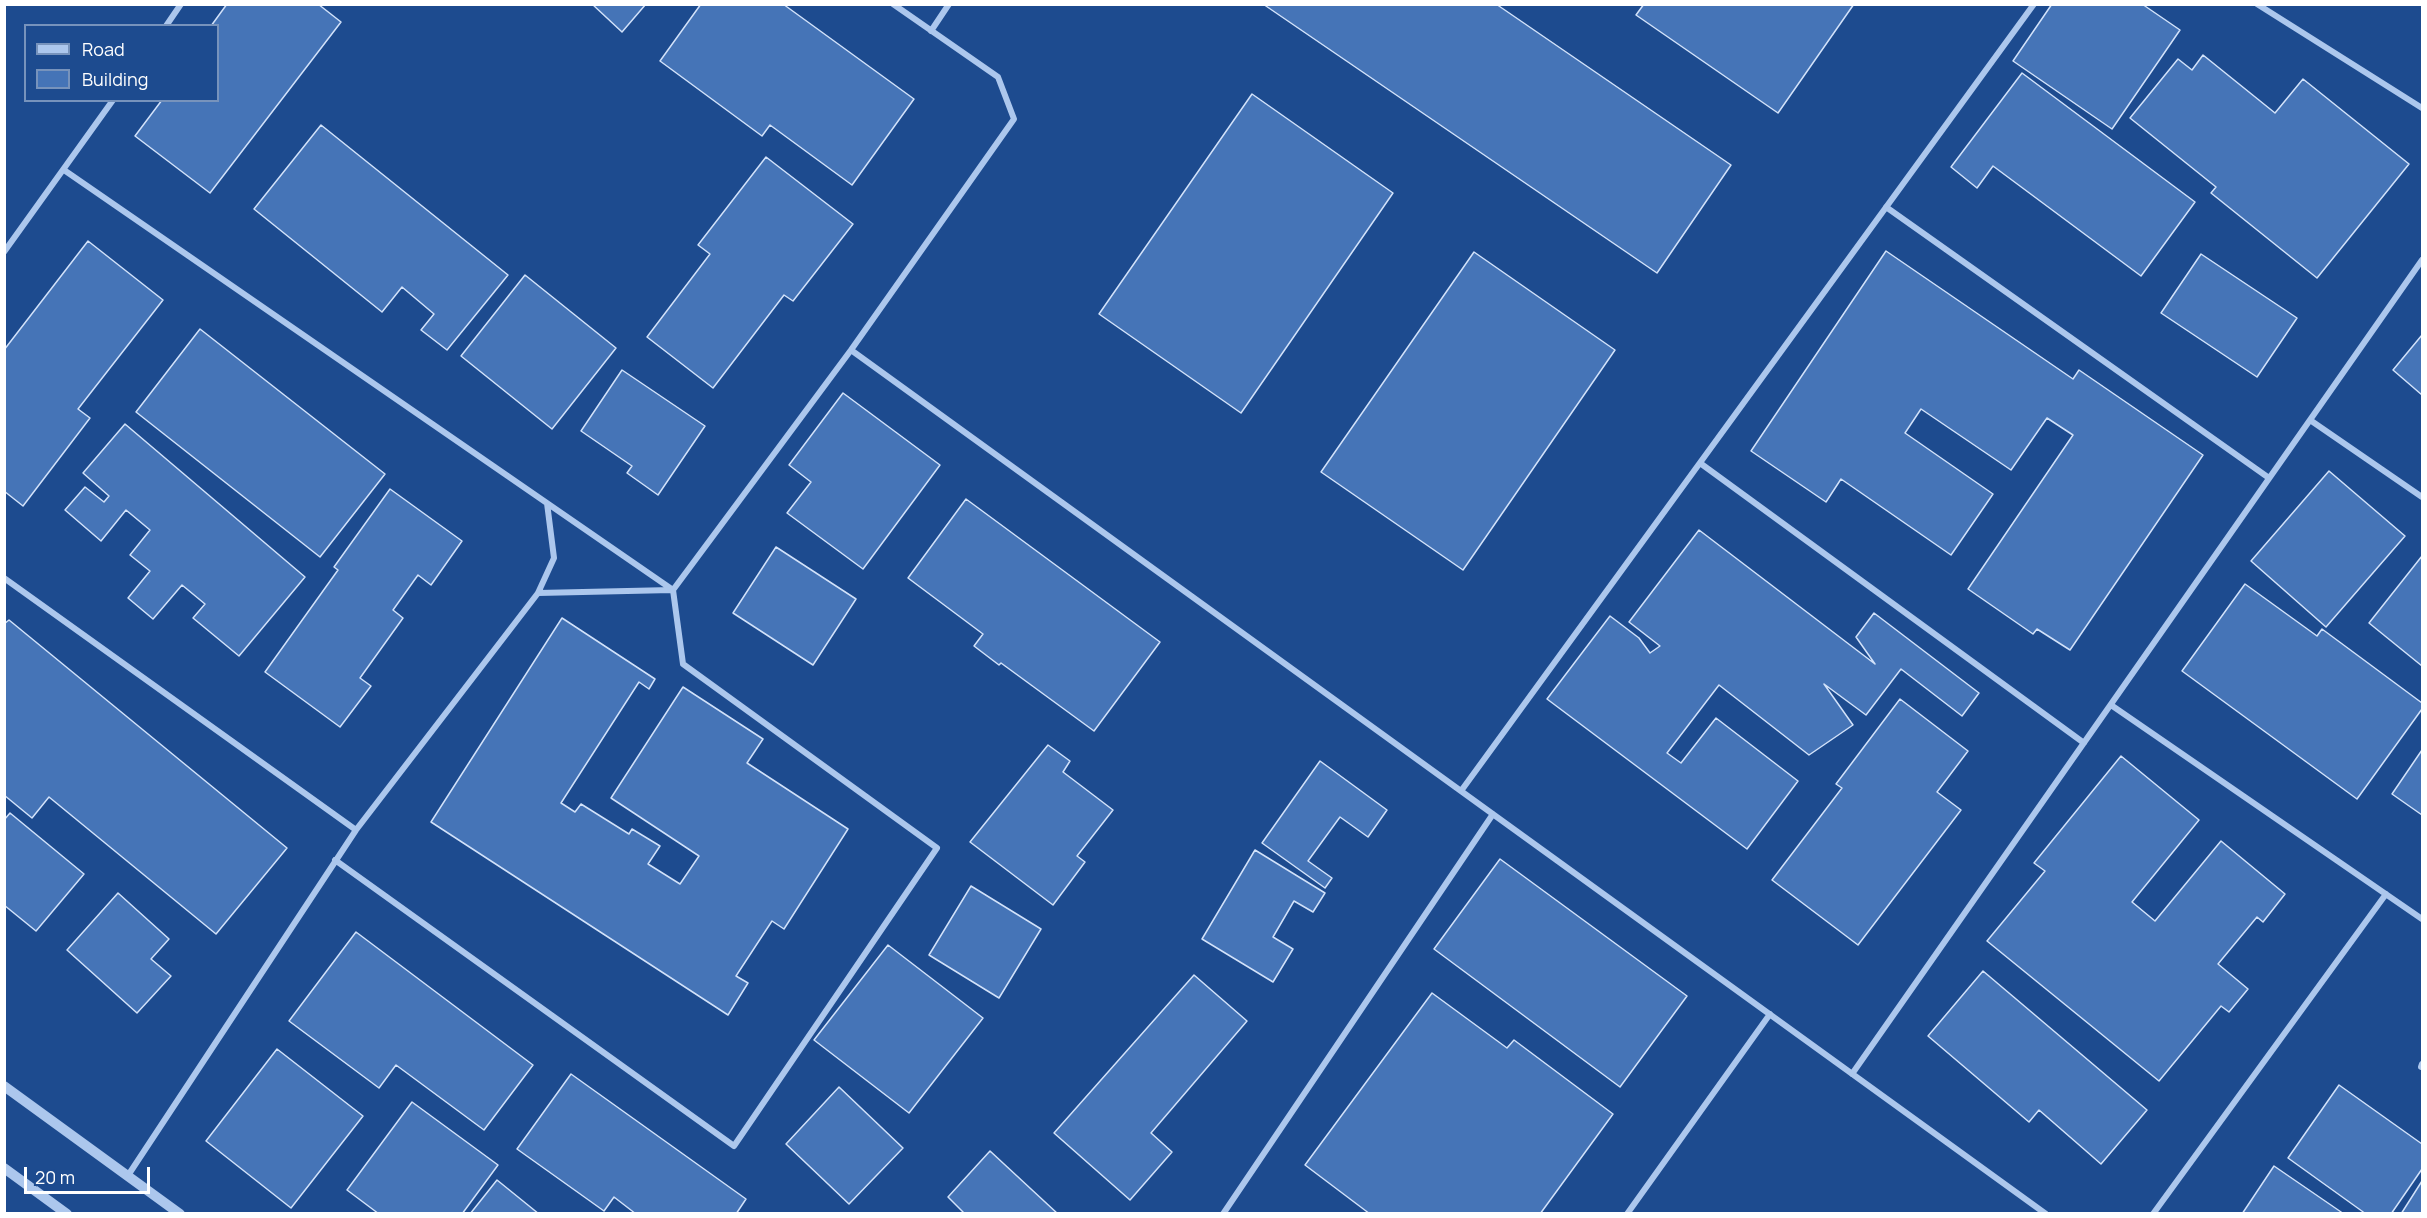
<!DOCTYPE html>
<style>
body{margin:0}
#map{position:relative;width:2427px;height:1218px;overflow:hidden;background:#1d4b8f;font-family:Manrope,sans-serif}
canvas{display:block}
.frame{position:absolute;inset:0;border:6px solid #fff;pointer-events:none}
.legend{position:absolute;left:24px;top:24px;width:195px;height:78px;box-sizing:border-box;background:#1d4b8f;border:2px solid #7793bc;margin:0;padding:8px 10px;list-style:none;font-size:18px;color:#fff}
.legend li{display:flex;align-items:center;gap:12px;height:30px}
.legend b{width:30px;border:2px solid #7793bc}
.scale{position:absolute;left:24px;top:1167px;width:126px;height:27px;box-sizing:border-box;border:3px solid #fff;border-top:0;padding-left:8px;font-size:18px;line-height:21px;white-space:nowrap;color:#fff;-webkit-text-stroke:4px #1d4b8f;paint-order:stroke}
</style>
<div id="map">
<canvas width="2427" height="1218"></canvas>
<div class="frame"></div>
<ul class="legend">
<li><b style="height:8px;background:#acc7ed"></b>Road</li>
<li><b style="height:16px;background:#4574b7"></b>Building</li>
</ul>
<div class="scale">20 m</div>
</div>
<script>
const ctx = document.querySelector('canvas').getContext('2d');
ctx.lineJoin = 'round';
function fill(path, color) {
  ctx.fillStyle = color;
  ctx.fill(path, 'evenodd');
}
function stroke(path, color, width, dash) {
  ctx.strokeStyle = color;
  ctx.lineWidth = width;
  ctx.lineCap = dash ? 'butt' : 'round';
  ctx.setLineDash(dash || []);
  ctx.stroke(path);
}
const building = new Path2D(`
 M227,4H318L341,22L210,193L135,136L162,100H218V26H211Z
 M592,4H646L622,32Z
 M701,4H783L914,99L852,185L770,125L762,136L660,61Z
 M1263,4H1496L1731,165L1657,273Z
 M1644,4H1854L1778,113L1636,15Z
 M2052,4H2142L2180,30L2112,129L2013,61Z
 M2203,55L2275,113L2303,79L2409,164L2317,278L2211,193L2216,187L2130,118L2178,59L2192,70Z
 M2022,73L2195,202L2141,276L1993,166L1977,188L1951,167Z
 M1252,94L1393,193L1241,413L1099,314Z
 M321,125L508,275L447,350L421,330L434,314L402,287L382,312L254,209Z
 M766,157L853,224L793,301L784,295L713,388L647,337L710,254L698,245Z
 M88,241L163,300L78,409L90,418L23,506L4,491V350Z
 M1886,251L2073,379L2079,370L2203,455L2070,650L2037,629L2033,634L1968,589L2073,435L2047,418L2011,470L1921,409L1905,433L1993,494L1951,555L1841,479L1826,502L1751,451Z
 M1474,252L1615,350L1463,570L1321,472Z
 M2201,254L2297,318L2257,377L2161,313Z
 M525,275L616,348L552,429L461,356Z
 M200,329L385,474L320,557L136,412Z
 M2422,335V395L2393,370Z
 M622,370L705,426L658,495L627,473L632,466L581,431Z
 M843,393L940,465L863,569L787,513L811,482L789,465Z
 M125,424L305,577L239,656L193,618L205,604L182,585L153,619L128,598L150,571L130,555L150,530L126,510L101,541L65,510L85,487L104,502L109,496L83,473Z
 M2329,471L2405,536L2326,627L2251,561Z
 M390,489L462,541L431,585L418,575L393,610L403,618L360,678L371,686L340,727L265,672L338,570L334,567Z
 M966,499L1160,642L1094,731L1001,663L999,665L974,646L983,634L908,578Z
 M1699,530L1875,664L1856,637L1874,613L1979,693L1962,716L1901,669L1866,715L1824,684L1853,725L1809,755L1719,685L1667,753L1681,763L1716,718L1798,781L1747,849L1547,699L1610,616L1639,638L1650,653L1660,646L1629,622Z
 M776,547L856,599L813,665L733,613Z
 M2422,556V666L2369,623Z
 M2245,584L2317,636L2322,629L2422,703V709L2357,799L2182,671Z
 M562,618L655,679L649,689L639,682L561,803L575,812L581,804L629,834L632,829L660,846L648,864L680,884L699,856L611,798L683,687L763,739L747,763L848,829L784,929L772,921L736,976L748,983L728,1015L431,822Z
 M9,620L287,848L216,934L49,797L32,818L4,795V624Z
 M1900,699L1968,751L1937,792L1961,810L1858,945L1772,880L1842,788L1836,784Z
 M1048,745L1070,761L1063,772L1113,810L1077,856L1085,862L1053,905L970,842Z
 M2422,750V815L2392,794Z
 M2121,756L2199,820L2132,902L2155,921L2221,841L2285,894L2263,922L2257,917L2218,964L2248,989L2229,1012L2221,1006L2159,1081L1987,941L2045,871L2034,863Z
 M1320,761L1387,810L1368,837L1340,817L1308,861L1332,878L1325,888L1262,843Z
 M10,813L84,874L36,931L4,905V820Z
 M1255,850L1325,893L1313,912L1294,901L1273,937L1293,949L1273,982L1202,939Z
 M1500,859L1687,996L1620,1087L1434,949Z
 M971,886L1041,929L999,998L929,955Z
 M118,893L169,939L151,959L171,976L137,1013L67,950Z
 M356,932L533,1065L484,1130L396,1065L379,1088L289,1021Z
 M888,945L983,1018L909,1113L814,1040Z
 M1983,971L2147,1110L2101,1164L2039,1110L2029,1122L1928,1036Z
 M1194,975L1247,1021L1151,1133L1172,1152L1130,1200L1054,1133Z
 M1432,993L1507,1048L1514,1040L1613,1114L1540,1214H1370L1305,1165Z
 M277,1049L363,1116L291,1208L206,1141Z
 M571,1074L746,1199L736,1214H636L614,1197L604,1211L517,1149Z
 M2339,1085L2422,1144V1169L2391,1214H2366L2288,1158Z
 M839,1087L903,1148L849,1204L786,1144Z
 M412,1102L498,1165L462,1214H379L347,1190Z
 M990,1151L1058,1214H965L948,1197Z
 M2274,1166L2344,1214H2242Z
 M497,1180L539,1214H470Z
 M2422,1181V1214H2401Z`);
fill(building, '#4574b7');
stroke(building, '#d2e2fa', 1.5);
stroke(new Path2D(`
 M2257,4L2422,108
 M166,26L181,4
 M931,31L949,4
 M64,170L673,590
 M1886,207L2269,478
 M4,252L113,100
 M851,350L2046,1214
 M2310,420L2422,497
 M1700,463L2084,743
 M4,578L356,830
 M538,593L672,590
 M2111,705L2422,919
 M1461,791L2034,4
 M335,860L734,1146L937,848L683,664L673,590L851,350L1014,119L998,77L893,4
 M2421,1067L2422,1064
 M1852,1074L2422,260
 M127,1177L356,830L538,593L554,558L547,503
 M1223,1214L1493,814
 M1627,1214L1770,1014
 M2153,1214L2386,894`), '#acc7ed', 6);
stroke(new Path2D(`
 M4,1086L180,1214
 M4,1168L67,1214`), '#acc7ed', 10);
</script>
